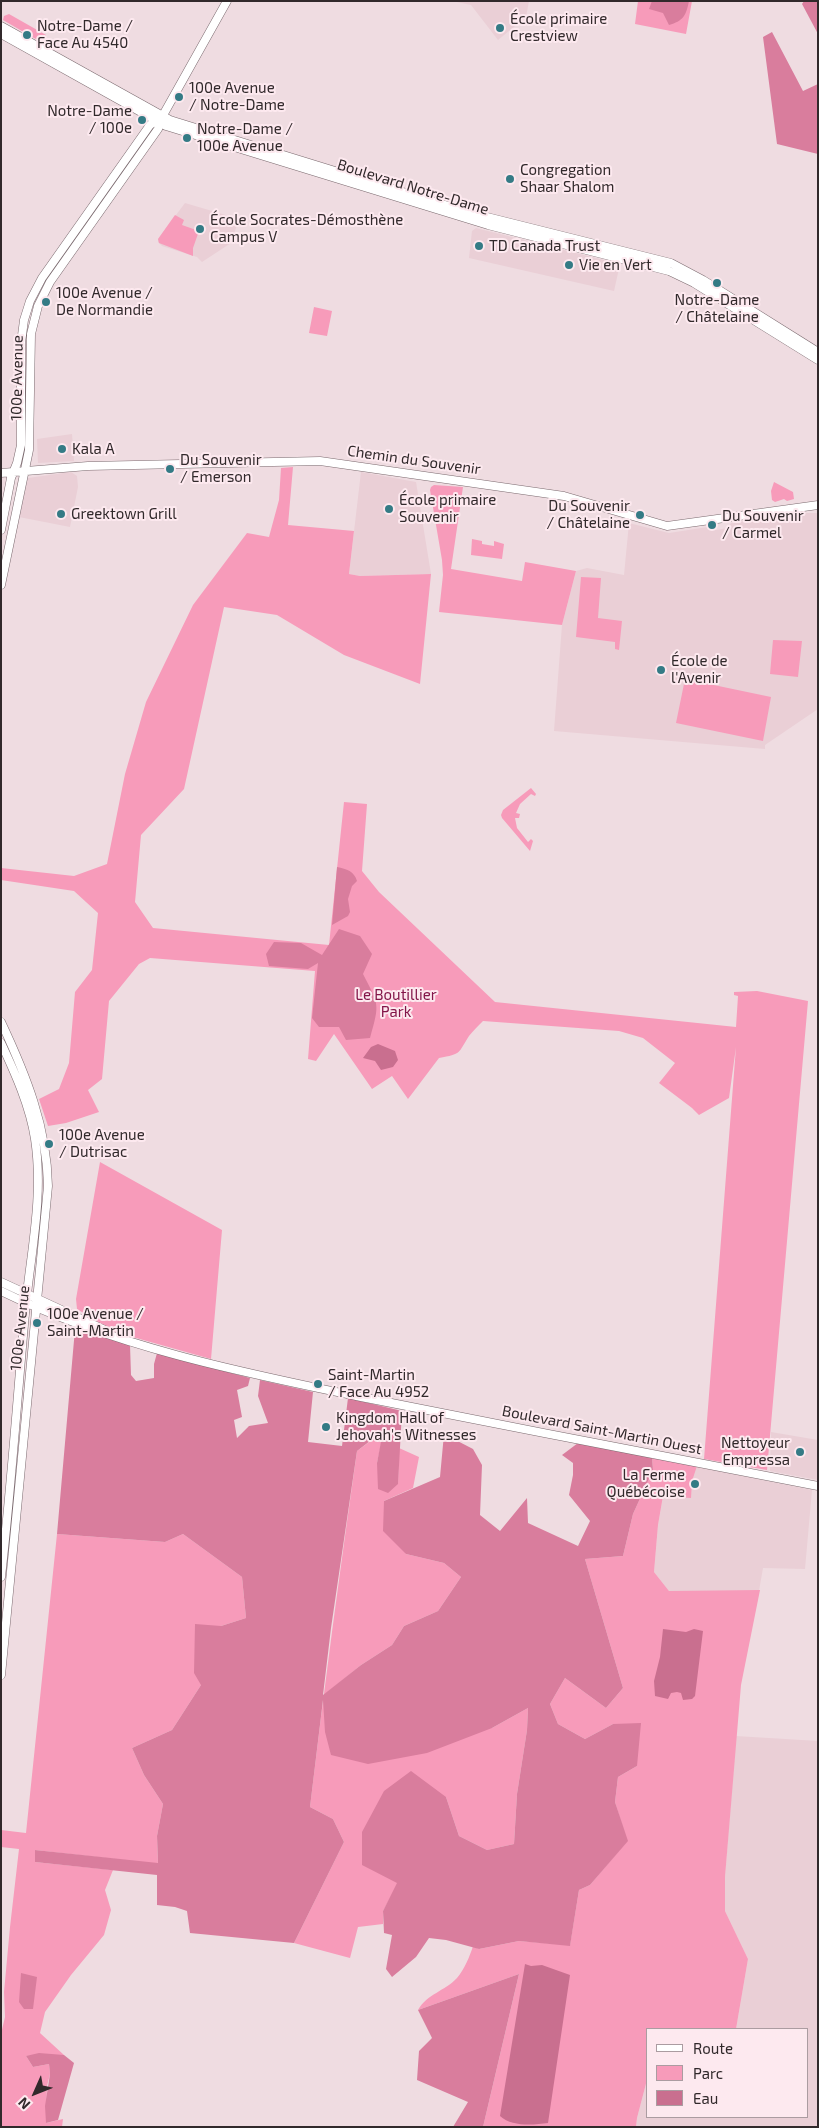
<!DOCTYPE html>
<meta charset="utf-8">
<style>
body{margin:0}
#map{position:relative;width:819px;height:2128px;overflow:hidden;background:#efdce1;font-family:"Exo 2",sans-serif}
canvas{display:block}
.frame{position:absolute;inset:0;border:2px solid #31292b;pointer-events:none}
.legend{position:absolute;left:646px;top:2028px;width:162px;height:90px;box-sizing:border-box;background:#fde9ef;border:1px solid #ab9ca1;margin:0;padding:6px 9px;list-style:none;font-size:15px;color:#31292b}
.legend li{display:flex;align-items:center;gap:10px;height:25px}
.legend b{width:25px;border:1px solid #ab9ca1}
.north{position:absolute;left:10px;top:2068px;width:50px;height:50px;-webkit-text-stroke:4px #fde9ef;paint-order:stroke;rotate:226deg;font-size:14px;font-weight:700;line-height:20px;text-align:center;color:#31292b}
.north::after{content:'';display:block;margin:auto;width:18px;height:22px;background:#31292b;clip-path:polygon(50% 0,100% 100%,50% 72%,0 100%)}
</style>
<div id="map">
<canvas width="819" height="2128"></canvas>
<div class="frame"></div>
<ul class="legend">
<li><b style="height:6px;background:#fff"></b>Route</li>
<li><b style="height:14px;background:#f79bba"></b>Parc</li>
<li><b style="height:14px;background:#c96f8f"></b>Eau</li>
</ul>
<div class="north">N</div>
</div>
<script>
const ctx = document.querySelector('canvas').getContext('2d');
ctx.lineJoin = 'round';
function fill(path, color) {
  ctx.fillStyle = color;
  ctx.fill(path, 'evenodd');
}
function stroke(path, color, width, dash) {
  ctx.strokeStyle = color;
  ctx.lineWidth = width;
  ctx.lineCap = dash ? 'butt' : 'round';
  ctx.setLineDash(dash || []);
  ctx.stroke(path);
}
function label(font, color, halo, rows, align = 'center') {
  ctx.font = font + ' "Exo 2",sans-serif';
  ctx.lineWidth = 4;
  ctx.setLineDash([]);
  ctx.textBaseline = 'middle';
  ctx.strokeStyle = halo;
  ctx.fillStyle = color;
  for (const [text, x, y, turn = 0] of rows) {
    ctx.save();
    ctx.translate(x, y);
    ctx.rotate((+turn || 0) * Math.PI / 180);
    ctx.textAlign = isNaN(turn) ? turn : align;
    if (halo) ctx.strokeText(text, 0, 0);
    ctx.fillText(text, 0, 0);
    ctx.restore();
  }
}
fill(new Path2D(`
 M452,1H529L526,17L498,40L471,5Z
 M185,203L239,219L231,243L202,262L197,257L162,246L158,242V239Z
 M476,228L620,264L614,291L469,258L472,231Z
 M72,434L74,461L38,463L37,439Z
 M71,472L77,476L78,487L70,527L19,517L28,478Z
 M361,472L416,482L431,574L360,576L349,574Z
 M801,513H818V709L765,745V749L554,731L562,625L576,571L587,568L624,575L629,523L669,533L714,526L716,530L728,528L731,523Z
 M771,1432L818,1440V1480L770,1471Z
 M669,1461L812,1490L805,1569L763,1568L759,1591H669L654,1572L658,1525Z
 M736,1736L818,1741V2127H636L637,2118L648,2076V2117H808V2029H733H736L748,1959L725,1911V1877Z`), '#eacfd6');
fill(new Path2D(`
 M638,1H692L686,34L635,24Z
 M9,14L46,35V41L44,43L30,36L31,34H27L3,20L4,16Z
 M175,215L184,220L182,225L199,231L193,248V256L159,243L158,239Z
 M314,307L332,311L327,336L309,333Z
 M293,467L288,525L354,531L349,574L360,576L431,574L420,684L344,655L277,615L224,607L184,789L141,835L135,902L153,928L329,945L344,802L367,804L362,871L379,892L495,1002L736,1027L738,996L734,995V992L757,991L808,1001L767,1470L704,1459L736,1047L729,1098L699,1115L692,1108L659,1083L675,1063L643,1038L619,1031L483,1021C478,1026 473,1031 469,1036C458,1053 462,1054 439,1058L408,1099L392,1076L372,1089L334,1034L316,1061L308,1059L315,971L150,958L139,964L109,1001L102,1079L88,1090L99,1112L66,1123L48,1126L39,1099L59,1089L69,1063L75,992L92,970L98,913L74,891L1,880V868L74,876L107,864L125,774L146,702L193,605L247,533L269,537L279,500L281,468Z
 M774,482L793,492L794,499L787,501L784,499L775,502L772,500L771,491Z
 M434,485L463,487L451,569L522,581L525,562L576,571L562,625L439,612L443,575L442,560L430,490L431,487Z
 M472,539L482,541V544L494,546V541L504,544L502,559L471,555Z
 M581,577L601,578L598,618L622,621L619,650L615,649V642L576,637Z
 M773,640L802,641L798,677L770,674Z
 M685,679L771,697L763,741L676,723Z
 M531,788L536,794L535,796L531,794L520,804L516,813L520,814L519,818H515L517,828L528,842L531,839L533,841L530,851L502,818L501,815L503,810Z
 M100,1162L222,1230L211,1359L122,1334L109,1329L77,1309L76,1299Z
 M384,1431L377,1463L398,1484L399,1448L419,1457L413,1488L384,1501L406,1554L444,1563L461,1577L438,1611L404,1626L392,1645L361,1665L323,1696L492,1728L528,1708L527,1730L517,1794L514,1844L487,1850L459,1836L446,1797L383,1911V1924L358,1927L350,1958L294,1943L344,1842L333,1819L310,1807C324,1688 340,1570 357,1451Z
 M652,1457L697,1466L692,1481L691,1498L663,1496L658,1525L654,1572L669,1591L760,1590L741,1685L725,1877V1911L748,1959L736,2029H648V2076L637,2118L636,2127H483L519,1974L418,2010C427,1994 445,1991 457,1978C464,1970 470,1956 473,1946L479,1949L519,1941L570,1945L579,1890L590,1885L627,1841L615,1802L618,1777L637,1766L613,1724L585,1739L558,1724L550,1704L565,1678L606,1708L623,1688L585,1559L623,1556L633,1514L653,1470Z
 M57,1534L165,1542L183,1534L242,1577L246,1618L221,1626L201,1685L172,1730L132,1748L144,1775L163,1804L157,1836L158,1864L35,1850V1862L113,1870L105,1890L111,1910L104,1935L71,1975L45,2012L40,2033L64,2055L26,2056L33,2067L49,2064L50,2074L47,2086L46,2123L63,2119L62,2127H1V2034L5,2017L4,1992L10,1927L19,1849L1,1847V1830L26,1833Z`), '#f79bba');
fill(new Path2D(`
 M652,1H689C686,16 683,21 669,25L663,13L649,9Z
 M804,1H818V34L802,4Z
 M772,32L803,91L818,84V154L777,144L763,37Z
 M337,867C347,869 354,871 357,881L352,886L348,899L350,912L348,916L332,925Z
 M339,929L360,936L372,954L363,974C379,1005 380,1003 370,1038L346,1040L339,1027H319L312,1018L318,963L308,969L269,966L266,954L274,942L301,943L322,955Z
 M75,1329L130,1345L131,1375L136,1381L154,1378V1364L157,1353L250,1378L248,1386L237,1390L242,1417L234,1420L237,1438L249,1426L268,1423L258,1396L260,1380L313,1392L308,1442L342,1446L348,1398L402,1411L398,1484L388,1493L378,1489L377,1463L383,1431L357,1451L331,1628L323,1695L361,1665L392,1645L404,1626L438,1611L461,1577L444,1563L406,1554L383,1531L384,1501L440,1477L444,1434L473,1449L482,1465L480,1515L500,1531L527,1498L528,1523L578,1546L590,1521L569,1495L573,1475V1463L562,1455L578,1443L652,1457L653,1470L633,1514L623,1556L585,1559L623,1688L606,1708L565,1678L550,1704L558,1724L585,1739L613,1724L641,1723L637,1766L618,1777L615,1802L628,1841L590,1885L579,1890L570,1946L519,1941L479,1949L446,1940L429,1938L416,1957L392,1977L386,1969L392,1935L384,1933L383,1911L397,1883L362,1865V1832L384,1791L411,1771L446,1797L459,1836L487,1850L514,1844L517,1794L527,1730L528,1708L492,1728L427,1753L368,1764L331,1755L325,1732L323,1700L310,1807L333,1819L344,1842L294,1943L190,1933L187,1911L175,1907L157,1905V1875L35,1862V1850L158,1863L157,1836L163,1804L144,1775L132,1748L172,1730L201,1685L194,1673L195,1624L221,1626L246,1618L242,1577L183,1534L165,1542L57,1534Z
 M21,1973L37,1977L33,2009H24L19,2002Z
 M519,1974L483,2127H453L468,2102L417,2080L419,2051L432,2038L418,2010Z
 M39,2053L64,2055L74,2063L58,2120L46,2123L45,2106L50,2074L49,2064L33,2067L26,2056Z`), '#d97d9d');
fill(new Path2D(`
 M378,1044L395,1051L398,1060L393,1067L381,1070L375,1061L363,1058L371,1047Z
 M663,1629L686,1632L694,1629L703,1631L695,1696L692,1699L683,1700L681,1693L677,1692L671,1693L668,1699L655,1696L654,1681L660,1657Z
 M525,1964L531,1966L542,1965L570,1975L548,2123C533,2125 512,2127 500,2116Z`), '#c96f8f');
const secondary = new Path2D(`
 M1,26L170,120L471,213L671,263L703,280L818,352
 M1,34L166,126L488,225L669,271L694,283L818,360
 M1,473L88,466L320,461L564,496L667,526L818,505
 M1,530L11,478L17,463L21,445V343L24,320L30,301L42,278L150,125L158,119
 M1,585L29,450L31,334L38,306L50,282L158,129L162,117L227,1
 M1,1022C26,1075 47,1127 48,1186L1,1675
 M1,1043C15,1073 30,1106 35,1139C44,1198 30,1255 25,1313C17,1401 11,1489 1,1577
 M1,1282L107,1331
 M1,1291C113,1346 239,1372 361,1397C513,1428 666,1456 818,1486`);
stroke(secondary, '#7b6a6f', 9);
stroke(secondary, '#fff', 8);
for (const [x, y, r, color] of [
 [500,28,5,"#347b85"],
 [27,35,5,"#347b85"],
 [179,97,5,"#347b85"],
 [142,120,5,"#347b85"],
 [187,138,5,"#347b85"],
 [510,179,5,"#347b85"],
 [200,229,5,"#347b85"],
 [479,246,5,"#347b85"],
 [569,265,5,"#347b85"],
 [717,283,5,"#347b85"],
 [46,302,5,"#347b85"],
 [62,449,5,"#347b85"],
 [170,469,5,"#347b85"],
 [389,509,5,"#347b85"],
 [61,514,5,"#347b85"],
 [640,515,5,"#347b85"],
 [712,525,5,"#347b85"],
 [661,670,5,"#347b85"],
 [49,1144,5,"#347b85"],
 [37,1323,5,"#347b85"],
 [318,1384,5,"#347b85"],
 [326,1427,5,"#347b85"],
 [800,1452,5,"#347b85"],
 [695,1484,5,"#347b85"]
]) {
  const dot = new Path2D();
  dot.arc(x, y, r, 0, 2 * Math.PI);
  ctx.fillStyle = color;
  ctx.fill(dot);
  stroke(dot, '#fde9ef', 2);
}
label('15px', '#31292b', '#fde9ef', [
 ["École primaire",510,19],
 ["Crestview",510,36],
 ["Notre-Dame /",37,26],
 ["Face Au 4540",37,43],
 ["100e Avenue",189,88],
 ["/ Notre-Dame",189,105],
 ["Notre-Dame",132,111,"right"],
 ["/ 100e",132,128,"right"],
 ["Notre-Dame /",197,129],
 ["100e Avenue",197,146],
 ["Congregation",520,170],
 ["Shaar Shalom",520,187],
 ["École Socrates-Démosthène",210,220],
 ["Campus V",210,237],
 ["TD Canada Trust",489,246],
 ["Vie en Vert",579,265],
 ["100e Avenue /",56,293],
 ["De Normandie",56,310],
 ["Notre-Dame",717,300,"center"],
 ["/ Châtelaine",717,317,"center"],
 ["Kala A",72,449],
 ["Du Souvenir",180,460],
 ["/ Emerson",180,477],
 ["École primaire",399,500],
 ["Souvenir",399,517],
 ["Du Souvenir",630,506,"right"],
 ["/ Châtelaine",630,523,"right"],
 ["Greektown Grill",71,514],
 ["Du Souvenir",722,516],
 ["/ Carmel",722,533],
 ["École de",671,661],
 ["l'Avenir",671,678],
 ["100e Avenue",59,1135],
 ["/ Dutrisac",59,1152],
 ["100e Avenue /",47,1314],
 ["Saint-Martin",47,1331],
 ["Saint-Martin",328,1375],
 ["/ Face Au 4952",328,1392],
 ["Kingdom Hall of",336,1418],
 ["Jehovah's Witnesses",336,1435],
 ["Nettoyeur",790,1443,"right"],
 ["Empressa",790,1460,"right"],
 ["La Ferme",685,1475,"right"],
 ["Québécoise",685,1492,"right"]
], 'left');
label('15px', '#31292b', '#fde9ef', [
 ["Boulevard Notre-Dame",413,187,17],
 ["100e Avenue",17,378,-89],
 ["Chemin du Souvenir",414,460,8],
 ["100e Avenue",20,1328,-84],
 ["Boulevard Saint-Martin Ouest",602,1430,11]
]);
label('15px', '#831649', '#fde9ef', [
 ["Le Boutillier",396,995],
 ["Park",396,1012]
]);
</script>
